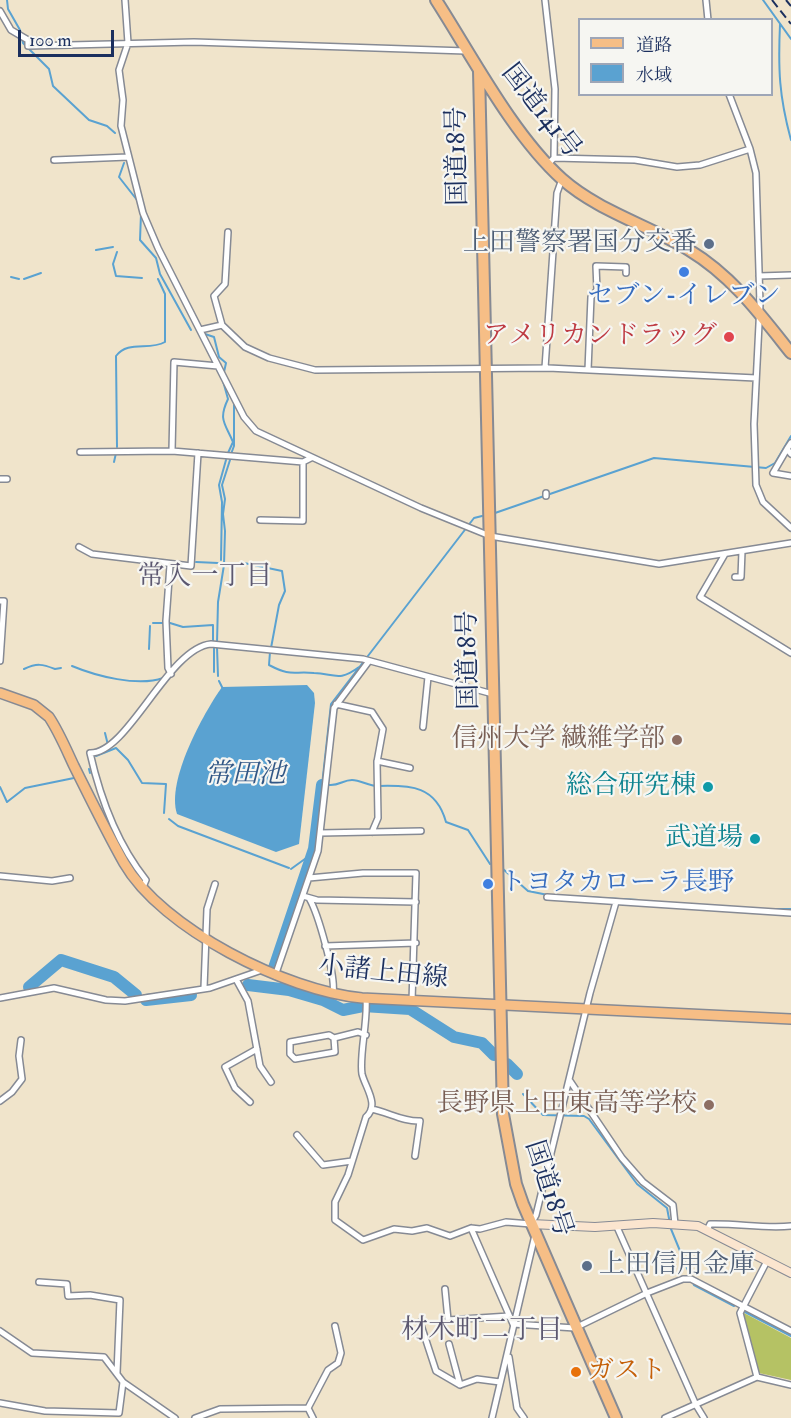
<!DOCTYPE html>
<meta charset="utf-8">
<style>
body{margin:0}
#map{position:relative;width:791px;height:1418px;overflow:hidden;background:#f0e4cb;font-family:"IM FELL Double Pica","Noto Serif JP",serif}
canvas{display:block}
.legend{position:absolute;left:578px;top:18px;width:195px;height:78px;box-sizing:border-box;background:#f6f6f2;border:2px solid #9ea6b7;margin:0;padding:8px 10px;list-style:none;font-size:18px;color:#1b2f5e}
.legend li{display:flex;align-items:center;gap:12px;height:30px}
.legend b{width:30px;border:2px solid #9ea6b7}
.scale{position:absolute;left:18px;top:30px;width:96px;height:27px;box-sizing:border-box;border:3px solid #1b2f5e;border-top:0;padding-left:8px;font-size:18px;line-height:21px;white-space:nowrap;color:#1b2f5e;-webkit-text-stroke:4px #f6f6f2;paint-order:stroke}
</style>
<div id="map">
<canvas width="791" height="1418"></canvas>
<ul class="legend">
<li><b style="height:8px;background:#f6be86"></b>道路</li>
<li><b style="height:16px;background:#5aa2d1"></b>水域</li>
</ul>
<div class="scale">100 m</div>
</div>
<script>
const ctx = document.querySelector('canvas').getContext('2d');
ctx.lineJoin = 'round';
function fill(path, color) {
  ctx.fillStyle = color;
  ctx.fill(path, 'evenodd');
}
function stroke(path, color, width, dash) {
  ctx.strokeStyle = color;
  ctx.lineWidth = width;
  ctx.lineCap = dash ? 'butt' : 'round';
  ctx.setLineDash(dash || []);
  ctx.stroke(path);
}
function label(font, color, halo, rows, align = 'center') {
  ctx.font = font + ' "IM FELL Double Pica","Noto Serif JP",serif';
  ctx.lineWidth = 4.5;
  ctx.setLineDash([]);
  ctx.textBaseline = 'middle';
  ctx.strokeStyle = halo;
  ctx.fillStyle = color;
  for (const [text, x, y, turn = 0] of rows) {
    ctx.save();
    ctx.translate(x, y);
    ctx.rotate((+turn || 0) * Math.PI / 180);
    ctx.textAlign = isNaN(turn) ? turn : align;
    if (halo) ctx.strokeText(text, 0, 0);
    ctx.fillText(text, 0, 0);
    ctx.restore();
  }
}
fill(new Path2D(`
 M744,1313L791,1338V1380L759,1373L742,1314Z`), '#b5c264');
fill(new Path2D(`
 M307,685L314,693L315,703L299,844L276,852L177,814C166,781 203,714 222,687Z`), '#5aa2d1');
stroke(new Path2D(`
 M7,0L8,9L20,30L23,43L49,69L53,86L89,120L107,126L115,133
 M763,0L791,39
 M780,24C778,69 779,96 791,140
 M124,163L119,177L137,200
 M141,214L140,240L156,258L160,274L191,330
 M96,250L113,247
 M117,252L113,264L116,276L142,278
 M11,277L19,279
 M24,279L41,273
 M205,334L214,337L219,357L226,363L224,372
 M223,381L228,399C218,420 225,423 233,442L228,453
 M117,447L116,356C128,340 149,351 165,342V294L158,279
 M231,454L234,446V405
 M114,462L116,453
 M495,513L654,458L766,468L775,463L791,436
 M221,560L222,502L219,485L226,460
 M196,562L218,563
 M227,563H244L282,571L285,591L279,605L271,648
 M153,623H163
 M170,623L183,627L213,625V643
 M217,643L218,602L224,565L225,531L223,514L225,499L222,485L230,460
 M217,647L218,676
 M149,649L150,626
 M270,652L269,665C292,677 292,671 314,673C335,674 339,682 359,667
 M72,666C96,676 138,687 163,678
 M24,669C37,663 42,664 55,669L61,668
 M214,672V647
 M219,681L222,687
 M105,733L108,745
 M96,756L116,748L128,760L142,783L166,784L164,813
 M89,769L90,773
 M322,785L331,704L474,518L482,516
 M329,785C339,786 343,780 352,780C361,780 370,787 379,786C411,785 436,786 446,822L468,830L490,864
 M0,787L7,802L25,788L74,778L75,775
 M169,819L178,826L289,868
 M291,869L309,856L316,841
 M503,869L528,891L548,895
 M566,896L638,900
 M775,909H791
 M523,1094L543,1115L584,1116L589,1119L637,1184L667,1208L671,1229L694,1285L734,1306
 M745,1312L791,1336`), '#5aa2d1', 2);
stroke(new Path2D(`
 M273,971L314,849L322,785
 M248,985L289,990L323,1000L343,1010L363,1006L410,1009L454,1037L482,1043L494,1055
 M29,987L61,960L114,977L136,995
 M146,1000L191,995
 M507,1064L517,1074`), '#5aa2d1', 12);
const street = new Path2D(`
 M125,0L128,43L119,70L123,100L121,126L143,213L158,248L244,417L256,431L421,508L490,536L659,564L791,543
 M545,0L555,89L554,158
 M706,0L708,20
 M0,11L11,30L28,40V46L194,42L466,51
 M729,94L750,149L756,173L760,304L754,424L756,485L763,502L791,528
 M54,160L128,157
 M548,164L554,158L635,160L677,167L700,165L750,149
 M759,276L791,275
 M222,325L214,296L225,284L228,232
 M200,330L222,325L245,347L269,358L315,370L548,368L756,378
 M545,368L557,193L562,179
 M588,370L591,297L597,290L596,266L626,267V273
 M791,443L787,449L791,454
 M787,449L773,473L791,476
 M172,451L174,362L218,366
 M80,452L172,451L303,462L311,458
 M0,479H7
 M546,493V496
 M260,520L303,521V462
 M79,547L92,554L191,566L198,453
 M725,554L700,597L791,653
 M170,565L166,621L168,668L171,674
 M735,577H741L742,551
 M0,601H4L0,661
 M336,704L372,712L383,729L377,762L378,818L372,832
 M423,727L428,677
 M377,761L410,768
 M320,833L421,831
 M0,876L52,881L70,878
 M309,878L363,873H416L412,1001
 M143,887L146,880C118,845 100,797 90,753C128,754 168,648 211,644L363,659L493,694
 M303,896L317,900L416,902
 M547,897L791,913
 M309,898C318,913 336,976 333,993
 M325,946L416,943
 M275,976L318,851L334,708L369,661
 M237,981L248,1001L260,1066L271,1082
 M204,988L207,909L215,884
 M0,998L54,988L106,1000L125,1001L210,988L262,970
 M366,999C368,1021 359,1056 362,1074C365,1087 380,1105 366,1117L348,1175L335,1202V1220L363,1240L394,1229L412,1231L427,1228L450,1236L471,1228L480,1229L506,1222L531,1224L536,1215L590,993L616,902
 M334,1038L335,1052L295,1059L290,1054V1042L329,1035L334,1038L358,1032L366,1035
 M570,1081L622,1158L643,1182L673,1205L675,1224
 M0,1101L12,1092L22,1079L19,1056L21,1040
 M250,1102L235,1088L225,1067L257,1049
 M371,1109C388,1112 403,1122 420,1121L415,1156
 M297,1135L323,1165L352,1161
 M617,1227L696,1405L704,1418
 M471,1228L513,1324
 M707,1230L710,1224C737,1223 765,1229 791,1226
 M39,1282L67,1284L68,1296L90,1295L120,1300L117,1373
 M445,1289L448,1320L509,1316
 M420,1322L436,1371L460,1385
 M513,1324L575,1328L647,1293L683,1279H691L791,1331
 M0,1331L32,1353L104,1357L123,1382L175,1418
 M449,1344L460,1385L477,1379L500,1382
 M509,1357L517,1408L524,1418
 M757,1377L740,1313L767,1261
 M0,1403L45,1411L119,1413L123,1382
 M308,1408L328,1370L338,1363L341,1353L335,1326
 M308,1408L313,1418
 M195,1418L220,1409L308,1408
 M492,1418L535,1235
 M665,1418L757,1377L791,1385`);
const secondary = new Path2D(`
 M531,1224L595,1227L653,1223L698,1226L791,1273`);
const primary = new Path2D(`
 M0,693L34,705L49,717C59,732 66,749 74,766C90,798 106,831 124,863C162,929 287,991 362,998L791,1019`);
const highway = new Path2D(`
 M436,0C472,56 513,135 562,179C598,211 648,225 689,250C732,276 760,314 791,353
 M479,71L503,1114L516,1184L523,1204L616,1418`);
stroke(street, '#868a94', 8);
stroke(secondary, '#868a94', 10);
stroke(primary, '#868a94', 12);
stroke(highway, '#868a94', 14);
stroke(street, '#fff', 5);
stroke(secondary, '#fbe5cf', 8);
stroke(primary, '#f6be86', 9);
stroke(highway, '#f6be86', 10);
stroke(new Path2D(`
 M772,0L791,24
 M786,0L791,6`), '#1b2f5e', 2, [9, 4.5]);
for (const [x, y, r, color] of [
 [709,244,6,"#5c6f8a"],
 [684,272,6,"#3f7fe0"],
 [729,337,6,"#e0444e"],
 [677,740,6,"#8d6e63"],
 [708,787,6,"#0f9aa8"],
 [755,839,6,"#0f9aa8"],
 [488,884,6,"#3f7fe0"],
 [709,1105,6,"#8d6e63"],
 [587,1266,6,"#5c6f8a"],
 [576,1372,6,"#e8710a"]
]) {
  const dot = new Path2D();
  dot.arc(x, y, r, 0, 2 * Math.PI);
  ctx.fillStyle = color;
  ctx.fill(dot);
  stroke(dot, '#f6f6f2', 2);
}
label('26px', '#1b2f5e', '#f6f6f2', [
 ["国道141号",540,112,52],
 ["国道18号",459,156,-91],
 ["国道18号",470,660,-91],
 ["小諸上田線",383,974,6],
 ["国道18号",547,1189,72]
]);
label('26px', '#4e5e75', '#f6f6f2', [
 ["上田警察署国分交番",697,244],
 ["上田信用金庫",599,1266,"left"]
], 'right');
label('26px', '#366cbe', '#f6f6f2', [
 ["セブン-イレブン",684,297],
 ["トヨタカローラ長野",500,884,"left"]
]);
label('26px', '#be3a42', '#f6f6f2', [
 ["アメリカンドラッグ",717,337]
], 'right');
label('26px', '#785e54', '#f6f6f2', [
 ["信州大学 繊維学部",665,740],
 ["長野県上田東高等学校",697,1105]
], 'right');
label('26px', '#0d838f', '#f6f6f2', [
 ["総合研究棟",696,787],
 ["武道場",743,839]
], 'right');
label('26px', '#c56008', '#f6f6f2', [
 ["ガスト",588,1372]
], 'left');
label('27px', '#5c5870', '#f6f6f2', [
 ["常入一丁目",205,578],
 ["材木町二丁目",482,1332]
]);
label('italic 27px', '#315786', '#f6f6f2', [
 ["常田池",245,776]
]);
</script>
